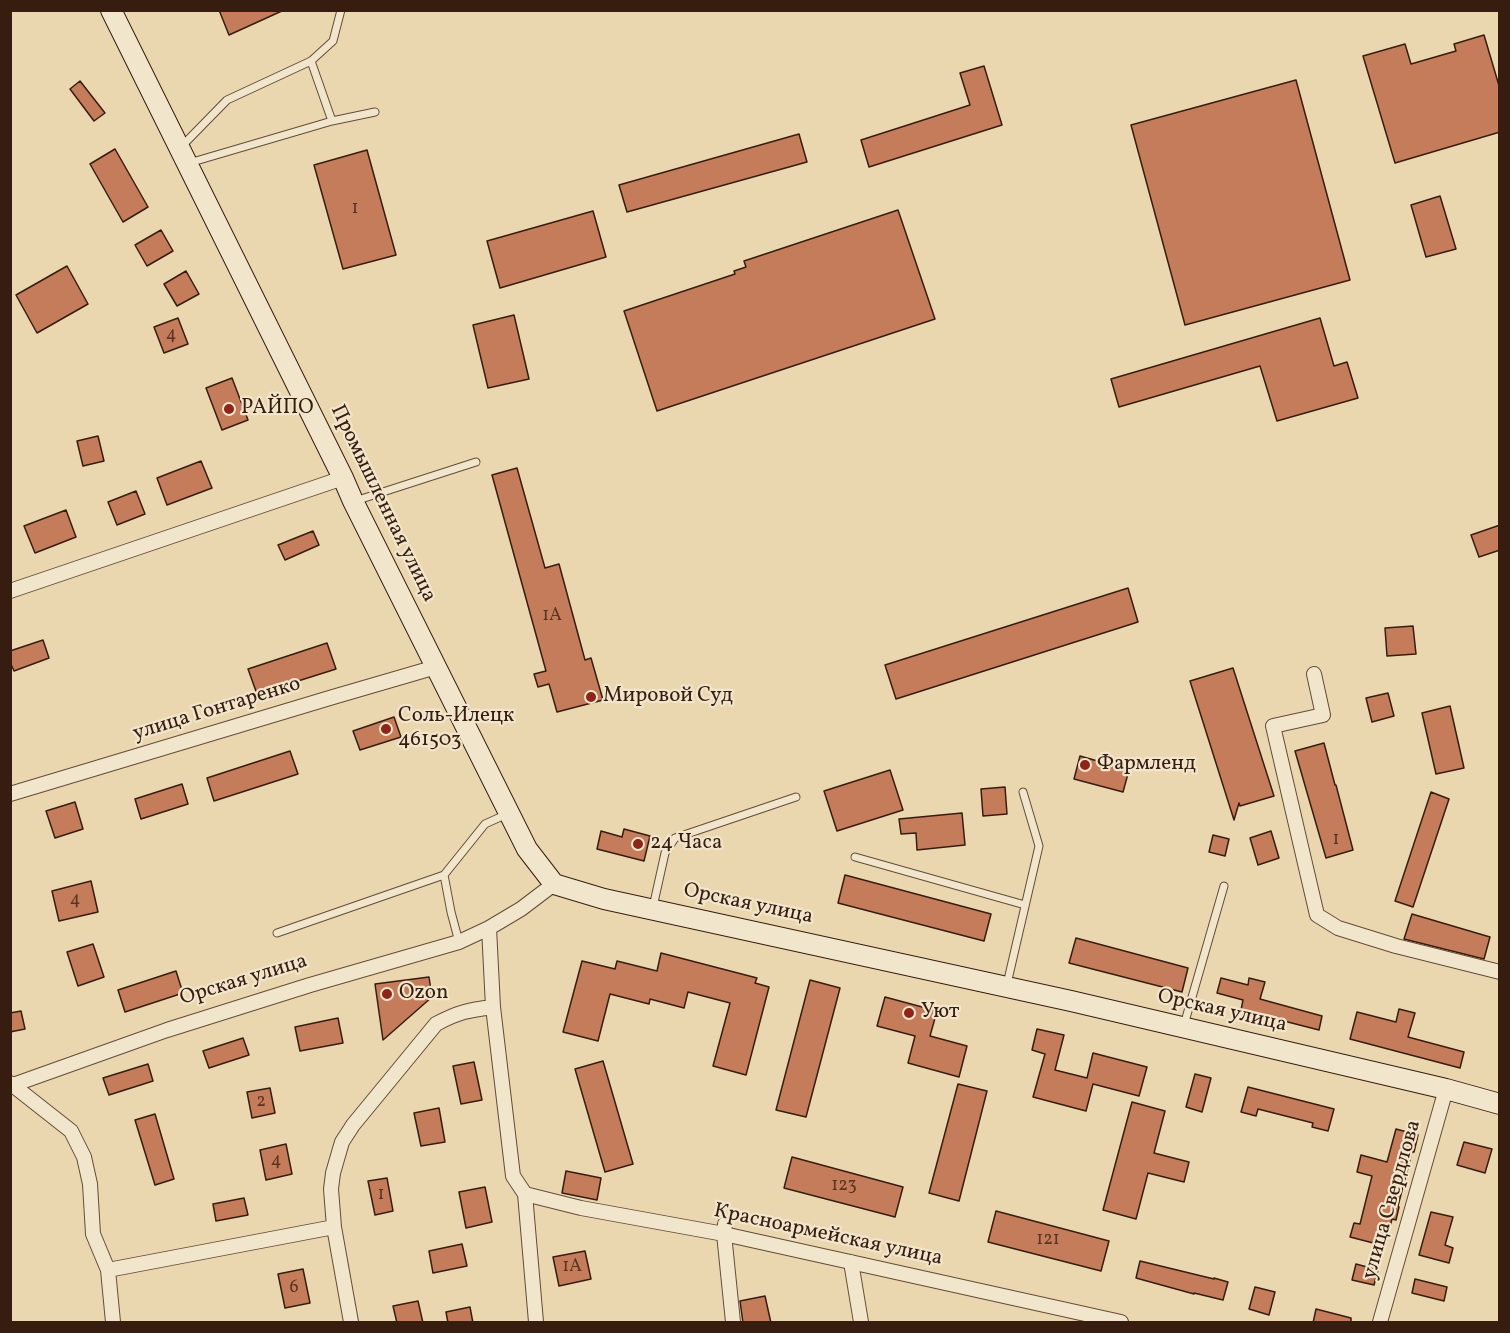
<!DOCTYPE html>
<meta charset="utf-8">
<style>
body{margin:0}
#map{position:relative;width:1510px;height:1333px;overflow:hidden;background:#ead7b0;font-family:Vollkorn,serif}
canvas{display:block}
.frame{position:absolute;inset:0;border:12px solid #371d0f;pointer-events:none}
</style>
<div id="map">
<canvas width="1510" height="1333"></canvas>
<div class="frame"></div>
</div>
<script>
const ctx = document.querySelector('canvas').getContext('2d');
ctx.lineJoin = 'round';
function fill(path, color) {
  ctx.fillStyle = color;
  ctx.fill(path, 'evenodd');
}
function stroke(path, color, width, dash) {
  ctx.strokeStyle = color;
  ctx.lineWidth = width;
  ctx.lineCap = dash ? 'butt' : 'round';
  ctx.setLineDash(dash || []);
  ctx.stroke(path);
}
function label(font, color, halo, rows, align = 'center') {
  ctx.font = font + ' Vollkorn,serif';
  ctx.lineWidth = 4.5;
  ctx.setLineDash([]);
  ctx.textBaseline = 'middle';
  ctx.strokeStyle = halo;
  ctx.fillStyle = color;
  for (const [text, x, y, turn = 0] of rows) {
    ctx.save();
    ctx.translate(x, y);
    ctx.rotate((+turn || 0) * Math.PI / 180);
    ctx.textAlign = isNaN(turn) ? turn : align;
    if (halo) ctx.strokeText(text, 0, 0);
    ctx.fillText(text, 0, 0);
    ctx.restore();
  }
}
const building = new Path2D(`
 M219,10H284L229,35Z
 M1484,35L1500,89V132L1395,163L1363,56L1405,44L1411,64L1456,51L1454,44Z
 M984,66L1002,125L869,167L861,140L970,105L960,73Z
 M1296,80L1350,280L1185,325L1131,125Z
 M80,81L105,113L94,121L70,89Z
 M799,134L807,162L627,212L619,185Z
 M115,149L148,207L123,222L90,164Z
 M367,150L396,255L343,269L314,165Z
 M1440,196L1456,249L1426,257L1411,205Z
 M898,210L935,319L657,411L624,311L735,274L734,271L746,267L744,261Z
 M593,211L606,257L500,288L487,241Z
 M161,230L173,251L147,266L135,245Z
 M67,266L88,304L37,333L16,295Z
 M186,271L199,294L177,306L164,284Z
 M514,315L529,379L488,388L473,325Z
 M178,318L188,344L164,353L154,327Z
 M1320,318L1334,366L1347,362L1358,398L1277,421L1260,366L1119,407L1111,379Z
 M232,378L248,420L222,430L206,388Z
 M98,436L104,461L83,466L77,441Z
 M201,461L212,488L167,505L157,478Z
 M517,468L545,568L559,564L585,660L591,658L603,700L557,712L549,684L538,687L534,674L546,671L492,475Z
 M136,491L145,514L117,525L108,502Z
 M66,510L76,537L35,553L24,526Z
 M1500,525V550L1479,557L1471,535Z
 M313,531L319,545L285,560L278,545Z
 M1128,588L1138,622L896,699L885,665Z
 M1413,626L1416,654L1387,656L1385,628Z
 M43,640L49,658L14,671L10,662V651Z
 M327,643L336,669L257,694L248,669Z
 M1233,668L1274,796L1240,806L1239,803L1234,820L1190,681Z
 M1388,693L1394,716L1372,722L1366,698Z
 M1450,706L1464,768L1436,774L1422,713Z
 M394,717L401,737L360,750L353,731Z
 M1324,743L1335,785H1336L1353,850L1326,858L1295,751Z
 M290,751L298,774L214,801L207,778Z
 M1080,756L1129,770L1123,792L1074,779Z
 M890,770L903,810L837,831L824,791Z
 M182,784L188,804L141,819L135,799Z
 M1005,787L1007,814L983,816L981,789Z
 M1431,792L1449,799L1413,907L1395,901Z
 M75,802L83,829L55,838L46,811Z
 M962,813L965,845L917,850L916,833L901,834L899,819Z
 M624,829L650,836L644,861L597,849L601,831L622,837Z
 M1271,831L1279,858L1258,865L1250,838Z
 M1213,835L1229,839L1225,856L1209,852Z
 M845,875L991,914L984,941L838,903Z
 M91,881L98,912L59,921L52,891Z
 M1412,914L1490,937L1484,959L1404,939Z
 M1076,938L1188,968L1182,992L1069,963Z
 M93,944L104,977L78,986L67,952Z
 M661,953L757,978L755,983L769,987L746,1075L713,1066L730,1003L688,992L684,1008L650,999L649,1004L610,994L598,1041L563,1032L582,961L615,969L617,961L657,971Z
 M176,971L183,993L125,1012L118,990Z
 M429,977L432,997L383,1040L375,984Z
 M1221,978L1248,985L1249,978L1265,982L1260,999L1322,1016L1319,1030L1241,1010L1243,1000L1217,993Z
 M810,980L840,988L806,1117L776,1110Z
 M885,997L937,1011L930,1036L967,1046L959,1077L908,1063L915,1036L877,1026Z
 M1399,1009L1415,1013L1408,1037L1464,1052L1460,1068L1350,1039L1357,1012L1396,1022Z
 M21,1011L25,1029L10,1032V1013Z
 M338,1018L343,1043L300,1051L295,1027Z
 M1037,1029L1064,1035L1055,1070L1087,1078L1093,1053L1147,1067L1139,1096L1093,1084L1086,1111L1033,1097L1045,1054L1032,1050Z
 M243,1038L249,1055L209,1068L203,1051Z
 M603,1061L633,1164L605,1172L575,1069Z
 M474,1062L482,1100L461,1104L453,1066Z
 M148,1064L153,1081L109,1095L103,1078Z
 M1195,1074L1211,1078L1202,1112L1186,1107Z
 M958,1084L987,1091L959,1201L929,1193Z
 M1248,1087L1334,1109L1328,1131L1312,1127L1313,1123L1258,1109L1256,1116L1241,1112Z
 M270,1088L275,1113L252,1118L247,1092Z
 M1132,1102L1165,1111L1154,1153L1189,1162L1184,1182L1148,1173L1136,1219L1103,1210Z
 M439,1108L445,1142L421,1146L414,1113Z
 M155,1114L174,1179L155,1185L135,1120Z
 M1396,1129L1418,1135L1414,1152H1412L1398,1206L1399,1207L1396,1220L1392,1219L1385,1246L1350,1237L1354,1223L1360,1224L1372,1176L1357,1172L1361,1155L1387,1162Z
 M1464,1142L1492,1149L1485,1173L1457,1165Z
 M286,1144L292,1174L266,1180L260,1150Z
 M792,1157L903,1187L895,1217L784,1188Z
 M566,1171L601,1178L597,1200L562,1193Z
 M387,1178L393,1211L375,1215L368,1181Z
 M485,1187L492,1222L466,1228L459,1192Z
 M244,1198L248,1215L216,1221L213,1204Z
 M996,1211L1109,1241L1101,1271L988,1242Z
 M1431,1212L1453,1217L1445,1245L1453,1248L1449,1263L1419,1255Z
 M462,1244L467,1266L433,1273L429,1251Z
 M585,1251L591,1279L559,1286L553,1257Z
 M1140,1261L1214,1279V1278L1228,1282L1223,1300L1194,1293V1294L1136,1278Z
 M1356,1264L1378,1270L1374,1285L1352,1280Z
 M303,1269L310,1303L285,1308L278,1274Z
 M1415,1279L1447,1287L1444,1301L1412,1293Z
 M1255,1287L1275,1292L1269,1315L1249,1309Z
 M765,1296L771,1323H743L740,1301Z
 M418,1301L423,1323H397L393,1306Z
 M470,1307L473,1323H448L446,1312Z
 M1316,1309L1351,1318V1323H1313Z`);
fill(building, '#c57c5b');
stroke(building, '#371d0f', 1.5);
const lane = new Path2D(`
 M311,61L333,41L341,10
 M181,147L227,100L311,61L332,121
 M189,163L332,121L375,112
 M355,501L476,462
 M855,857L1025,905
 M444,875L451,912L459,942
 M653,907L665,853L675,838L796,797
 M277,933L444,875L485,824L507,814
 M1007,984L1039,846L1023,792
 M1184,1025L1224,886`);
const street = new Path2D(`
 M10,591L343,478
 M1314,674L1323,715L1273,726L1317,915L1338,928L1396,946L1500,972
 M10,794L333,697L436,667
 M489,928L493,1007L513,1176L525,1194L536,1322
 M10,1083L71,1131L84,1157L90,1184L93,1234L108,1270L113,1322
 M10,1086L167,1030L310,985L459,942L489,928L521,909L554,884
 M525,1194L581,1208L724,1234L1121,1322
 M725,1224L724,1234L733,1322
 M851,1262L861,1322
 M108,1270L334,1227
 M351,1322L334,1227L331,1189L333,1173L342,1142L353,1125L436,1024C458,1012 469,1010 493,1007
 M1380,1322L1446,1089`);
const secondary = new Path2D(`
 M111,10L343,478L353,501L527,849L554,884L604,899L1071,1001L1446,1089L1500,1104`);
stroke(lane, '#644c37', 9);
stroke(street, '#644c37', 16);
stroke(secondary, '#371d0f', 22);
stroke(lane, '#f1e5cc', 7);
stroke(street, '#f1e5cc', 14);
stroke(secondary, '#f1e5cc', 20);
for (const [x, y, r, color] of [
 [229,409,6,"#8f2418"],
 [591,697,6,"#8f2418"],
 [386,729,6,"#8f2418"],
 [1085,765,6,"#8f2418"],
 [638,844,6,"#8f2418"],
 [387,994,6,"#8f2418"],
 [909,1013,6,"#8f2418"]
]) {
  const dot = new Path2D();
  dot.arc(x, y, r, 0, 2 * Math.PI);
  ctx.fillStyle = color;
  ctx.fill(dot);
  stroke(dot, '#f1e5cc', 2);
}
label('18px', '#5a3522', null, [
 ["1",355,210],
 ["4",171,336],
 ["1А",552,617],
 ["1",1336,841],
 ["4",75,901],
 ["2",261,1103],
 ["4",276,1162],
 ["123",844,1187],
 ["1",381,1196],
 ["121",1048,1241],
 ["1А",572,1268],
 ["6",294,1289]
]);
label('21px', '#371d0f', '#f1e5cc', [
 ["РАЙПО",241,409],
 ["Мировой Суд",603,697],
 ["Соль-Илецк",398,717],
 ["461503",398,741],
 ["Фармленд",1097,765],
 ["24 Часа",650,844],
 ["Ozon",399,994],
 ["Уют",921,1013]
], 'left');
label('21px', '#371d0f', '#f1e5cc', [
 ["Промышленная улица",382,504,64],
 ["улица Гонтаренко",217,710,-17],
 ["Орская улица",748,905,12],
 ["Орская улица",244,981,-17],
 ["Орская улица",1222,1012,13],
 ["улица Свердлова",1393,1200,-74],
 ["Красноармейская улица",828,1236,12]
]);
</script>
